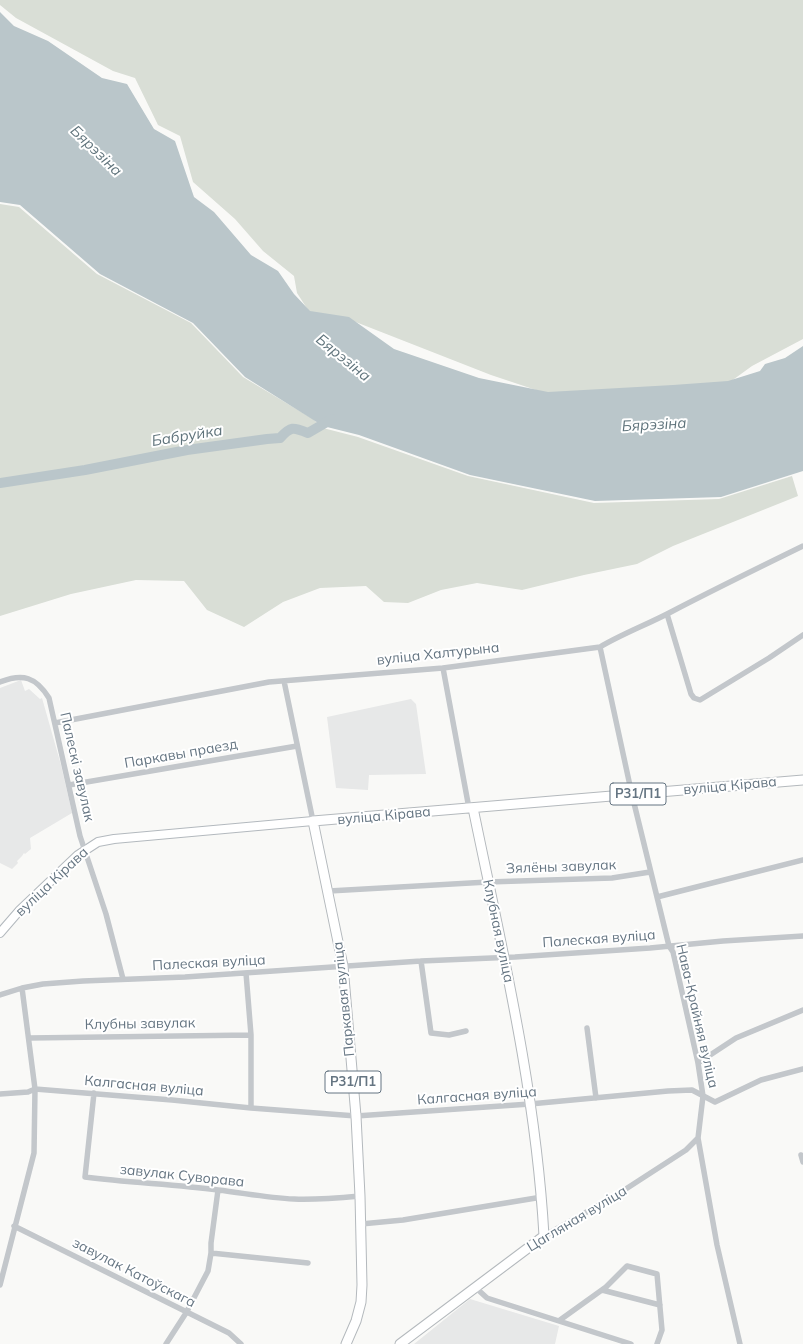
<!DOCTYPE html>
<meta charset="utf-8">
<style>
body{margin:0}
canvas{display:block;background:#f9f9f7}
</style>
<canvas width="803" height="1344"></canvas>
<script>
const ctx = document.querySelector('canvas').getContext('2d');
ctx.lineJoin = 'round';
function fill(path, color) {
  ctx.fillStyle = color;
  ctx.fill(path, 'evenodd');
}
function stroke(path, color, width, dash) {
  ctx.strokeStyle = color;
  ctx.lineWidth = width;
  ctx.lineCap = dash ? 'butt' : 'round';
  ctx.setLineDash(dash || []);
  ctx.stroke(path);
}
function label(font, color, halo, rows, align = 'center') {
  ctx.font = font + ' Mulish,sans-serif';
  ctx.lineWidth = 4;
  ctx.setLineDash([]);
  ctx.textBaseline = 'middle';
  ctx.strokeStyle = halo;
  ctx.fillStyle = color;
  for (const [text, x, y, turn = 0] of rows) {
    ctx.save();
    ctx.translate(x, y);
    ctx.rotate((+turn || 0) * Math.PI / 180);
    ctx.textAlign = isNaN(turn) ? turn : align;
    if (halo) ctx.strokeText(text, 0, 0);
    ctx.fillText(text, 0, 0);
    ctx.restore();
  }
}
fill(new Path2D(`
 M21,680L25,691L29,689L40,699L42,698L61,765L72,813L30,838L31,849L25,854L24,853L22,856L17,861L18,863L12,869L0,863V688Z
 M411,699L416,704L426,774L369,775L368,790L336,788L327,717Z
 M470,1299L559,1326L555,1344H414Z`), '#e7e8e8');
fill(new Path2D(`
 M0,0H803V339L752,366L730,382L548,394L491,375L348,319L310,313L297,293L294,276L263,251L235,219L193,182L180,136L158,125L135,78L113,71L16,18L0,5Z
 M0,204L19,207L97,274L191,323L243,377L313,419L323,428L358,437L468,476L594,503L719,499L792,476L798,496L673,546L637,564L584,575L522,590L477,583L441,590L408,603L384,602L366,586L320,588L283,602L244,627L207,610L184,581L136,580L71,594L0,616Z`), '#d9ded6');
fill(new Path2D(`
 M0,12L14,26L48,41L102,78L127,84L154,129L175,141L194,197L214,212L251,255L278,271L294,294L310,311L349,317L394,349L479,378L548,392L673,385L728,381L760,371L765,364L785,358L803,346V471L721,497L595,501L470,475L359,435L323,426L245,377L193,323L100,274L20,205L0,202Z`), '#bac6ca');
stroke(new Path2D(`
 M0,483L85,470L187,450L267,439L280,438C291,426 293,427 308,433L332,419`), '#bac6ca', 10);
const secondary = new Path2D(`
 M0,933L19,911L78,855L98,842L114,839L313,821`);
const primary = new Path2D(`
 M346,1344L356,1321L361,1302L362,1285L360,1196L356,1116L343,966L313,821L803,780
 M400,1344L544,1236C536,1091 502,949 473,808`);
stroke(secondary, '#b3b9be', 10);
stroke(primary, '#b4b9bd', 11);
stroke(new Path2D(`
 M667,614L691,694L694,698L700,700L769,658L803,635
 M600,647L632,795L669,946L673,952L698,1063L703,1096L698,1138L717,1245L740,1344
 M443,668L468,803L473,808
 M284,681L313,821
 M0,682C23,673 36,677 49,698L80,836L106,914L123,979
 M55,723L269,682L443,668L600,647C622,634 646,625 669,613C713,590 758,568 803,546
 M69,785L297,746
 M329,891L488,882L612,878L650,872
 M657,897L803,860
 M421,961L431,1033L449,1035L466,1031
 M246,973L251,1035V1108
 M0,995L22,988L43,984L83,981L185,977L421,961L515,957L650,948L723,941L803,936
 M587,1028L596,1098
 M29,1038L251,1035
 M698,1063L736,1038L803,1010
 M94,1093L85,1177C130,1183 174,1184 218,1190C244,1193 268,1198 294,1199C316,1200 338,1198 360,1196
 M0,1094L28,1092L35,1089L172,1100L251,1108L356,1116L530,1104L668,1091L692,1090L715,1102L761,1080L803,1069
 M801,1155L803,1162
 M361,1224L403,1220L542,1197
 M14,1226L229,1333L241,1344
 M544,1236L615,1196L686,1150L698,1138
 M211,1253L308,1263
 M0,1285L34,1153L35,1089L22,988
 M475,1287L487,1298L631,1344
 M602,1290L660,1305
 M560,1320L606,1287L627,1266L657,1274L662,1330L657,1344
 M166,1344L186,1313L208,1271L211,1253V1243L218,1190`), '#c3c7cb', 5.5);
stroke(secondary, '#fff', 8);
stroke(primary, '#fff', 9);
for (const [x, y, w] of [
 [638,794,56],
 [353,1082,56]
]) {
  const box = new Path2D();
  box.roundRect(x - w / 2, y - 11, w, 22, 3);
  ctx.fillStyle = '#fff';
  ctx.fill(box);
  stroke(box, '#657582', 1);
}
label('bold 13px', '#657582', null, [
 ["Р31/П1",638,794],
 ["Р31/П1",353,1082]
]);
label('14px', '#657582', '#fff', [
 ["вуліца Халтурына",438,654,-6],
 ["Паркавы праезд",181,754,-10],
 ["Палескі завулак",77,767,77],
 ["вуліца Кірава",730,786,-5],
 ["вуліца Кірава",384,816,-5],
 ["Зялёны завулак",561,867,-2],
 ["вуліца Кірава",52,882,-43],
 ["Клубная вуліца",498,931,78],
 ["Палеская вуліца",599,939,-4],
 ["Палеская вуліца",209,963,-3],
 ["Паркавая вуліца",344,999,-96],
 ["Нава-Крайняя вуліца",697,1016,77],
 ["Клубны завулак",140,1024,-1],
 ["Калгасная вуліца",144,1086,5],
 ["Калгасная вуліца",477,1096,-4],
 ["завулак Суворава",182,1176,6],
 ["Цагляная вуліца",577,1219,-31],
 ["завулак Катоўскага",134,1273,27]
]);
label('italic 15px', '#60747c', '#fff', [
 ["Бярэзіна",96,151,44],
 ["Бярэзіна",343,358,39],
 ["Бярэзіна",654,425,-3],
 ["Бабруйка",187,436,-9]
]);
</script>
